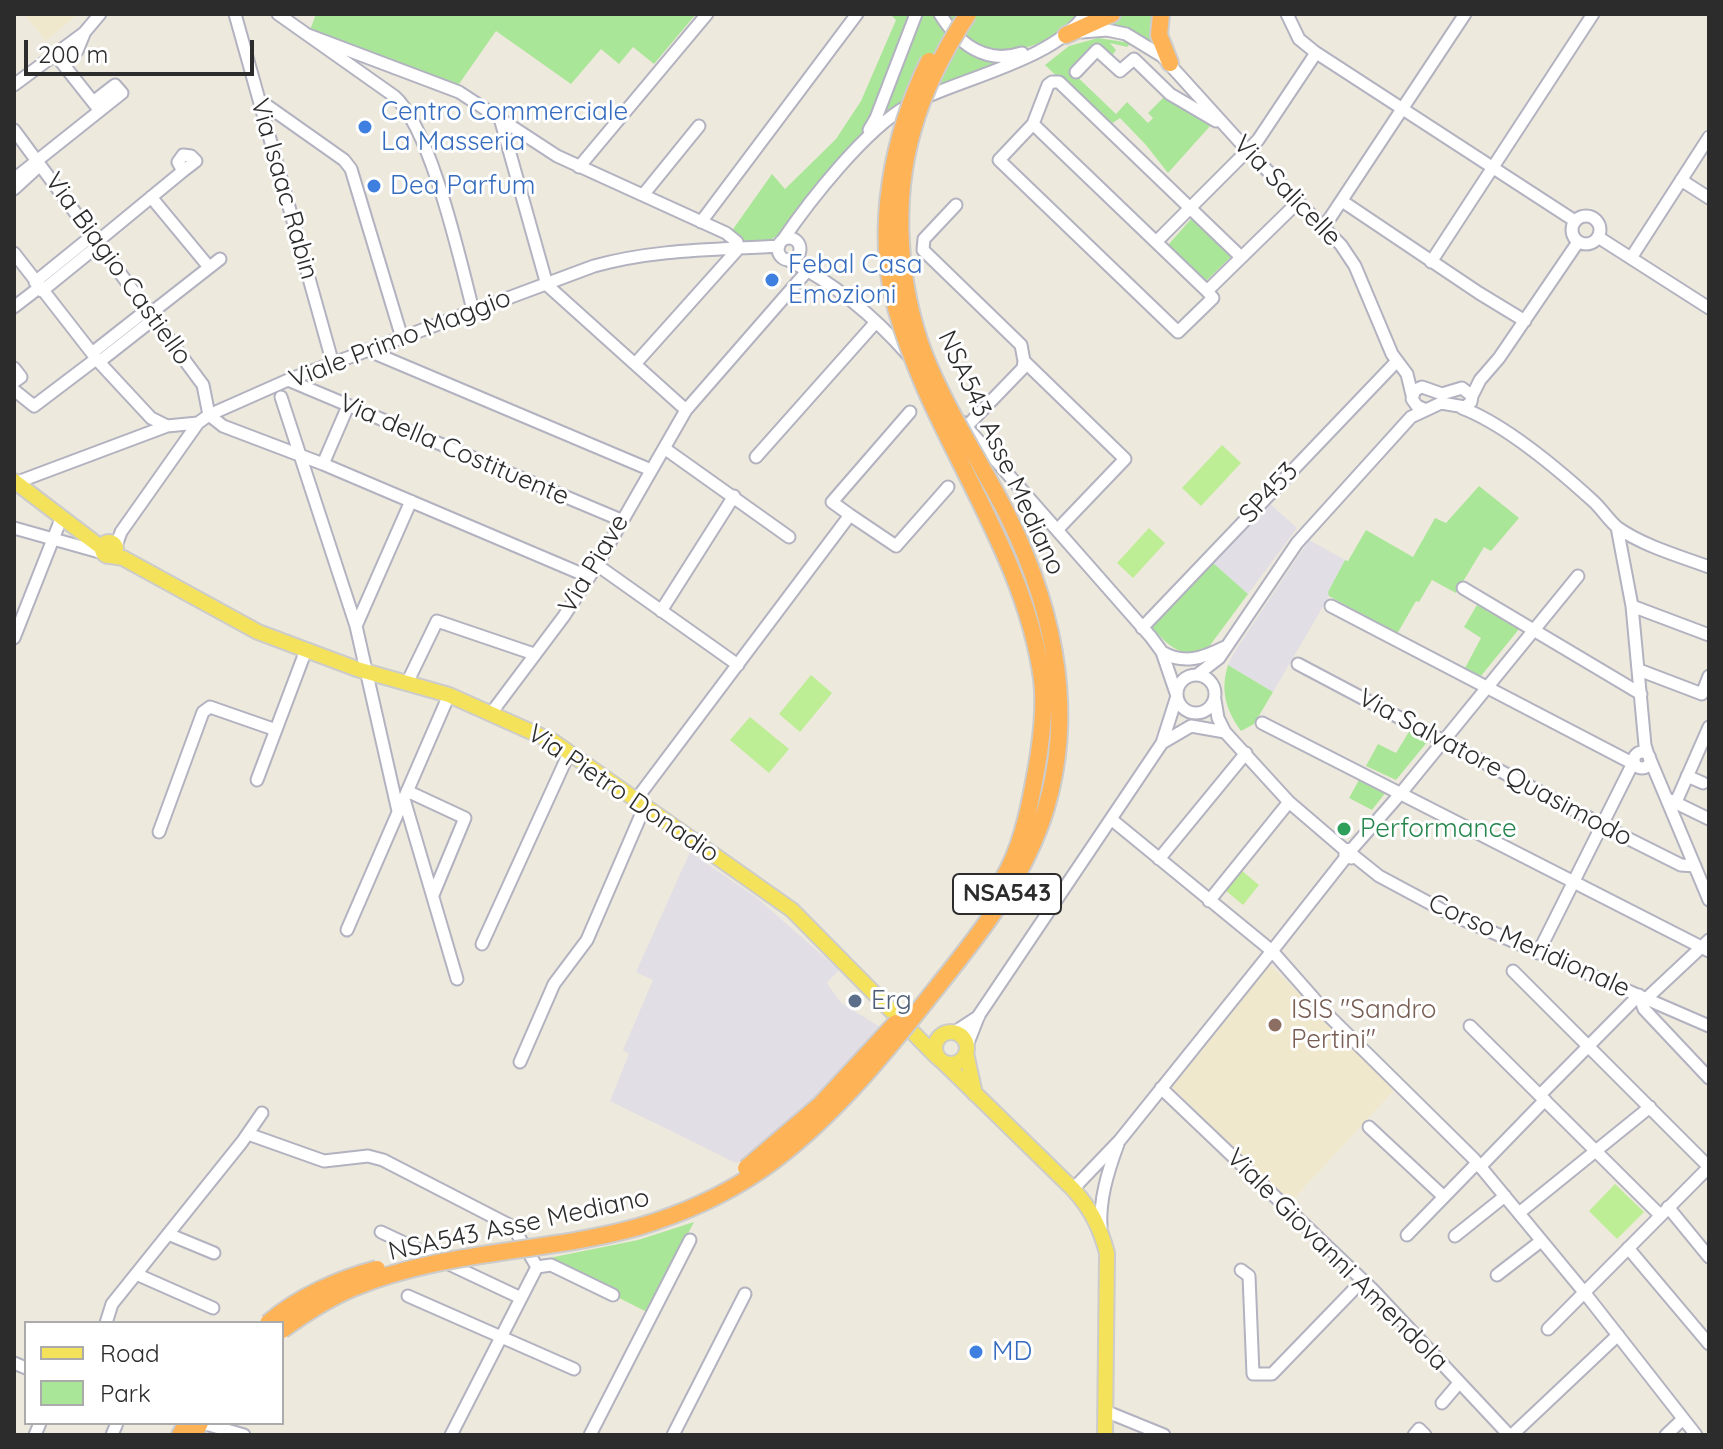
<!DOCTYPE html>
<style>
body{margin:0}
#map{position:relative;width:1723px;height:1449px;overflow:hidden;background:#eee9dd;font-family:Quicksand,sans-serif}
canvas{display:block}
.frame{position:absolute;inset:0;border:16px solid #2c2c2c;pointer-events:none}
.legend{position:absolute;left:24px;top:1321px;width:260px;height:104px;box-sizing:border-box;background:#fff;border:2px solid #ababab;margin:0;padding:10px 14px;list-style:none;font-size:24px;color:#2c2c2c}
.legend li{display:flex;align-items:center;gap:16px;height:40px}
.legend b{width:40px;border:2px solid #ababab}
.scale{position:absolute;left:24px;top:40px;width:230px;height:36px;box-sizing:border-box;border:4px solid #2c2c2c;border-top:0;padding-left:10px;font-size:24px;line-height:28px;white-space:nowrap;color:#2c2c2c;-webkit-text-stroke:6px #fff;paint-order:stroke}
</style>
<div id="map">
<canvas width="1723" height="1449"></canvas>
<div class="frame"></div>
<ul class="legend">
<li><b style="height:10px;background:#f5e25b"></b>Road</li>
<li><b style="height:22px;background:#aae698"></b>Park</li>
</ul>
<div class="scale">200 m</div>
</div>
<script>
const ctx = document.querySelector('canvas').getContext('2d');
ctx.lineJoin = 'round';
function fill(path, color) {
  ctx.fillStyle = color;
  ctx.fill(path, 'evenodd');
}
function stroke(path, color, width, dash) {
  ctx.strokeStyle = color;
  ctx.lineWidth = width;
  ctx.lineCap = dash ? 'butt' : 'round';
  ctx.setLineDash(dash || []);
  ctx.stroke(path);
}
function label(font, color, halo, rows, align = 'center') {
  ctx.font = font + ' Quicksand,sans-serif';
  ctx.lineWidth = 6;
  ctx.setLineDash([]);
  ctx.textBaseline = 'middle';
  ctx.strokeStyle = halo;
  ctx.fillStyle = color;
  for (const [text, x, y, turn = 0] of rows) {
    ctx.save();
    ctx.translate(x, y);
    ctx.rotate((+turn || 0) * Math.PI / 180);
    ctx.textAlign = isNaN(turn) ? turn : align;
    if (halo) ctx.strokeText(text, 0, 0);
    ctx.fillText(text, 0, 0);
    ctx.restore();
  }
}
fill(new Path2D(`
 M1268,502L1297,528L1248,594L1212,562Z
 M1309,540L1345,560L1328,592L1331,593L1273,692L1228,665L1235,651Z
 M690,852L757,898L839,970L827,983L841,1003L880,1027L816,1097L745,1160L736,1163L610,1101L629,1054L623,1050L653,980L636,972Z`), '#e1dee6');
fill(new Path2D(`
 M24,14H78L46,41Z
 M1270,965L1396,1088L1290,1203L1170,1085Z`), '#f0e8cd');
fill(new Path2D(`
 M316,14H696L654,64L633,47L619,64L601,49L571,84L496,31L459,84L320,36L310,30Z
 M890,14H911C899,47 889,80 875,112C865,134 789,233 770,240C753,247 745,242 731,232L772,174L785,189L836,139L861,101L896,20Z
 M920,14H934C950,48 976,53 1009,61L902,103L882,115L901,71Z
 M944,14H1081C1058,39 1009,63 976,46C964,40 953,24 944,14Z
 M1123,14H1155V44L1128,29L1102,24Z
 M1098,38L1131,43L1127,47L1110,43L1116,50L1112,56L1098,43H1094L1069,69L1116,114L1127,102L1148,123L1153,118L1148,113L1163,98L1168,97L1211,125L1168,173L1146,145L1120,118L1111,124H1107L1045,65L1069,46Z
 M1192,218L1232,256L1206,281L1168,245Z
 M1479,486L1519,518L1491,551L1484,547L1456,593L1432,580L1419,602L1416,601L1397,634L1329,596L1328,592L1345,560L1348,561L1366,530L1413,557L1435,518L1446,523Z
 M1212,562L1248,594L1208,648C1182,660 1168,646 1152,627Z
 M1477,605L1519,629L1481,676L1465,668L1481,638L1464,627Z
 M1228,665L1273,692L1254,724L1241,731C1226,710 1220,691 1228,665Z
 M1410,730L1428,741L1396,780L1366,766L1378,744L1396,753Z
 M1360,778L1386,792L1372,810L1349,798Z
 M694,1222L647,1312L617,1297L618,1292L549,1258L638,1240Z`), '#aae698');
fill(new Path2D(`
 M1222,445L1241,463L1201,506L1182,488Z
 M1149,528L1165,543L1133,578L1117,563Z
 M811,675L832,693L800,732L779,714Z
 M750,717L789,749L769,773L730,740Z
 M1241,870L1259,885L1243,905L1225,890Z
 M1615,1184L1644,1212L1617,1239L1589,1211Z`), '#bded94');
const minor = new Path2D(`
 M235,14L333,364
 M278,14L394,96C431,128 460,260 473,310
 M940,14C958,43 985,65 1022,53
 M1287,14L1299,39L1315,52L1575,221
 M1082,32L1107,30L1126,34L1162,56L1248,151L1341,245L1355,266L1392,354L1407,374L1412,395
 M308,35L459,92L557,156L726,233L737,242L738,249
 M55,54L97,107
 M61,62L77,51L84,34
 M1076,72L1097,50L1120,71L1134,59L1170,94L1216,121
 M14,85L84,33L100,14
 M259,100L344,160L351,169L402,338
 M500,118L547,285L686,410
 M1033,124L1048,85L1052,82H1059L1241,257
 M14,130L203,385L209,415L223,426L323,464L589,577
 M869,130L876,118L916,14
 M183,155L191,156L196,161L183,171L178,162Z
 M579,167L707,14
 M14,179L122,93L115,85L93,102
 M1681,180L1709,198
 M14,189L38,167L37,160
 M643,195L699,126
 M151,197L209,267
 M1342,201L1479,293L1525,321
 M1298,202L1207,291L1213,298L1178,332L999,160L1033,124L1156,242L1258,140L1316,53
 M956,205L924,239L923,250L1021,345L1024,361L1023,368L966,427
 M1572 230a14 14 0 1 1 28 0a14 14 0 1 1-28 0Z
 M701,222L857,14
 M1324,227L1465,14
 M1598,237L1709,308
 M778 249a11 11 0 1 1 22 0a11 11 0 1 1-22 0Z
 M98,241L183,171
 M782,241C810,200 865,130 907,106C954,80 1056,60 1085,14
 M1156,242L1207,291
 M14,253L99,362L151,418L167,426
 M1631,258L1709,137
 M788,260C834,283 875,317 909,356
 M1431,262L1593,14
 M35,282L93,235
 M42,291L100,244
 M14,307L40,287
 M151,313L220,259
 M367,350L651,470
 M92,353L148,309
 M1024,361L1125,459L1058,529
 M99,362L155,318
 M635,364L738,249
 M14,368L21,377L14,382
 M288,380L621,520
 M14,390L34,406L96,359
 M1472,396L1480,380L1499,358L1578,242
 M281,397L356,626L398,811
 M1462,408C1504,424 1559,470 1593,501C1602,509 1609,521 1618,528C1644,546 1679,556 1709,567
 M962,422L1151,637L1162,652L1177,696L1162,743L979,1015L966,1048
 M664,448L789,537
 M756,457L876,322
 M323,464L348,406
 M15,483L167,426L198,423
 M850,515L832,502L910,412
 M1617,527L1632,606L1645,745L1648,755
 M14,528L103,553
 M116,546L121,532L198,423L209,415L288,380L594,266C656,249 714,250 779,246
 M597,565L738,665
 M1463,588L1641,694
 M1331,606L1632,763
 M1632,606L1709,635
 M661,611L734,496
 M356,626L411,501
 M1142,628L1397,361
 M14,638L61,519
 M1162,652C1184,665 1203,658 1225,647
 M1298,664L1629,839L1681,865L1695,866
 M1639,670L1702,694L1709,676
 M1177 694a19 19 0 1 1 38 0a19 19 0 1 1-38 0Z
 M1197,675L1219,658L1297,543L1411,417L1441,403L1465,407L1471,402L1472,396L1462,388L1442,394L1422,387L1415,390L1412,399L1417,406L1424,409
 M407,683L437,621L534,654
 M1215,700L1218,718L1225,732L1289,802L1345,850
 M492,712L564,616L597,565L686,410L808,270
 M1262,723L1709,951
 M1162,743L1191,726L1225,732
 M1634 760a8 8 0 1 1 16 0a8 8 0 1 1-16 0Z
 M1649,757L1709,900
 M1687,776L1703,783
 M257,780L306,650
 M407,791L465,818L433,895
 M404,799L457,979
 M1670,800L1709,819
 M635,801L850,515L896,546L948,487
 M1676,802L1709,727
 M159,832L203,712L210,707L276,730
 M1354,856L1379,876L1448,913L1709,1026
 M1346,857L1272,951L1331,1018L1474,1159L1584,1292L1696,1435
 M1351,858L1345,856V850L1352,849L1401,793L1578,576
 M1159,859L1246,753
 M1209,901L1289,802
 M347,930L449,695
 M482,944L569,753
 M1538,953L1634,761
 M1513,971L1709,1167
 M1647,998L1709,940
 M1470,1026L1660,1215
 M953,1033L979,1016
 M520,1062L554,984L587,940L644,808
 M1161,1088L1373,1290L1509,1435
 M1540,1095L1639,995L1644,1009L1709,1078
 M1369,1127L1444,1197
 M248,1134L324,1161L368,1156L383,1160L513,1227L537,1267L451,1435
 M1480,1167L1545,1100
 M1073,1189L1120,1140L1272,951L1111,819
 M1668,1207L1709,1257
 M1519,1213L1650,1107
 M1101,1228C1099,1200 1108,1171 1118,1144
 M381,1232L521,1298
 M168,1234L214,1253
 M1407,1235L1477,1163
 M1455,1236L1505,1196
 M1628,1248L1709,1344
 M537,1267L551,1265L613,1295
 M1241,1270L1249,1276L1253,1374H1272L1362,1281
 M136,1274L213,1308
 M1497,1275L1541,1241
 M408,1296L574,1369
 M106,1323L112,1304L242,1142L262,1113
 M1548,1329L1709,1167
 M14,1363L26,1368
 M1442,1403L1459,1383
 M1105,1411L1164,1435
 M202,1423L244,1435
 M35,1435L40,1423
 M112,1435L117,1423
 M590,1435L690,1240
 M673,1435L745,1294
 M1414,1435L1419,1429L1425,1435
 M1512,1435L1618,1335
 M1666,1435L1683,1419`);
const major = new Path2D(`
 M14,481L102,548
 M102 549a7 7 0 1 1 14 0a7 7 0 1 1-14 0Z
 M111,556L123,558L258,632L357,669L449,695L554,742L792,910L937,1057
 M935 1048a16 16 0 1 1 32 0a16 16 0 1 1-32 0Z
 M966,1053L975,1094
 M943,1062L1073,1189C1091,1209 1100,1227 1107,1253L1105,1435`);
const highway = new Path2D(`
 M1161,14L1159,35L1170,63
 M1066,35L1112,14
 M180,1435L187,1423
 M194,1435L200,1423`);
stroke(minor, '#b2b2c0', 15);
stroke(major, '#ccc', 18);
stroke(highway, '#ccc', 20);
stroke(minor, '#fff', 11);
stroke(major, '#f5e25b', 14);
stroke(highway, '#ffb357', 16);
const highwayBridge = new Path2D(`
 M929,61C893,134 874,227 896,308C931,437 1024,546 1042,679C1046,710 1040,751 1034,782C1028,815 1020,850 1003,879
 M746,1168L821,1104L896,1023
 M268,1323C298,1297 339,1279 377,1269
 M282,1330C304,1314 327,1299 353,1288C443,1250 545,1253 638,1227C682,1214 723,1196 761,1170C831,1121 886,1052 938,986C982,931 1025,877 1046,808C1076,707 1053,608 1008,516C981,462 946,410 924,354C898,284 892,201 913,129C924,89 945,49 968,14`);
stroke(highwayBridge, '#ccc', 20, []);
stroke(highwayBridge, '#ffb357', 16);
for (const [x, y, r, color] of [
 [365,127,8,"#3f7fe0"],
 [374,186,8,"#3f7fe0"],
 [772,280,8,"#3f7fe0"],
 [1344,829,8,"#2e9e5b"],
 [855,1001,8,"#5c6f8a"],
 [1275,1025,8,"#8d6e63"],
 [976,1352,8,"#3f7fe0"]
]) {
  const dot = new Path2D();
  dot.arc(x, y, r, 0, 2 * Math.PI);
  ctx.fillStyle = color;
  ctx.fill(dot);
  stroke(dot, '#fff', 3);
}
for (const [x, y, w] of [
 [1007,894,108]
]) {
  const box = new Path2D();
  box.roundRect(x - w / 2, y - 20, w, 40, 6);
  ctx.fillStyle = '#fff';
  ctx.fill(box);
  stroke(box, '#2c2c2c', 2);
}
label('bold 24px', '#2c2c2c', null, [
 ["NSA543",1007,894]
]);
label('26px', '#366cbe', '#fff', [
 ["Centro Commerciale",381,112],
 ["La Masseria",381,142],
 ["Dea Parfum",390,186],
 ["Febal Casa",788,265],
 ["Emozioni",788,295],
 ["MD",992,1352]
], 'left');
label('26px', '#2c2c2c', '#fff', [
 ["Via Isaac Rabin",284,189,74],
 ["Via Salicelle",1287,191,46],
 ["Via Biagio Castiello",118,269,54],
 ["Viale Primo Maggio",400,339,-21],
 ["Via della Costituente",454,450,23],
 ["NSA543 Asse Mediano",1001,453,65],
 ["SP453",1269,493,-47],
 ["Via Piave",594,564,-59],
 ["Via Salvatore Quasimodo",1495,768,28],
 ["Via Pietro Donadio",623,794,34],
 ["Corso Meridionale",1529,946,24],
 ["NSA543 Asse Mediano",519,1225,-12],
 ["Viale Giovanni Amendola",1337,1260,45]
]);
label('26px', '#27864d', '#fff', [
 ["Performance",1360,829]
], 'left');
label('26px', '#4e5e75', '#fff', [
 ["Erg",871,1001]
], 'left');
label('26px', '#785e54', '#fff', [
 ["ISIS \"Sandro",1291,1010],
 ["Pertini\"",1291,1040]
], 'left');
</script>
